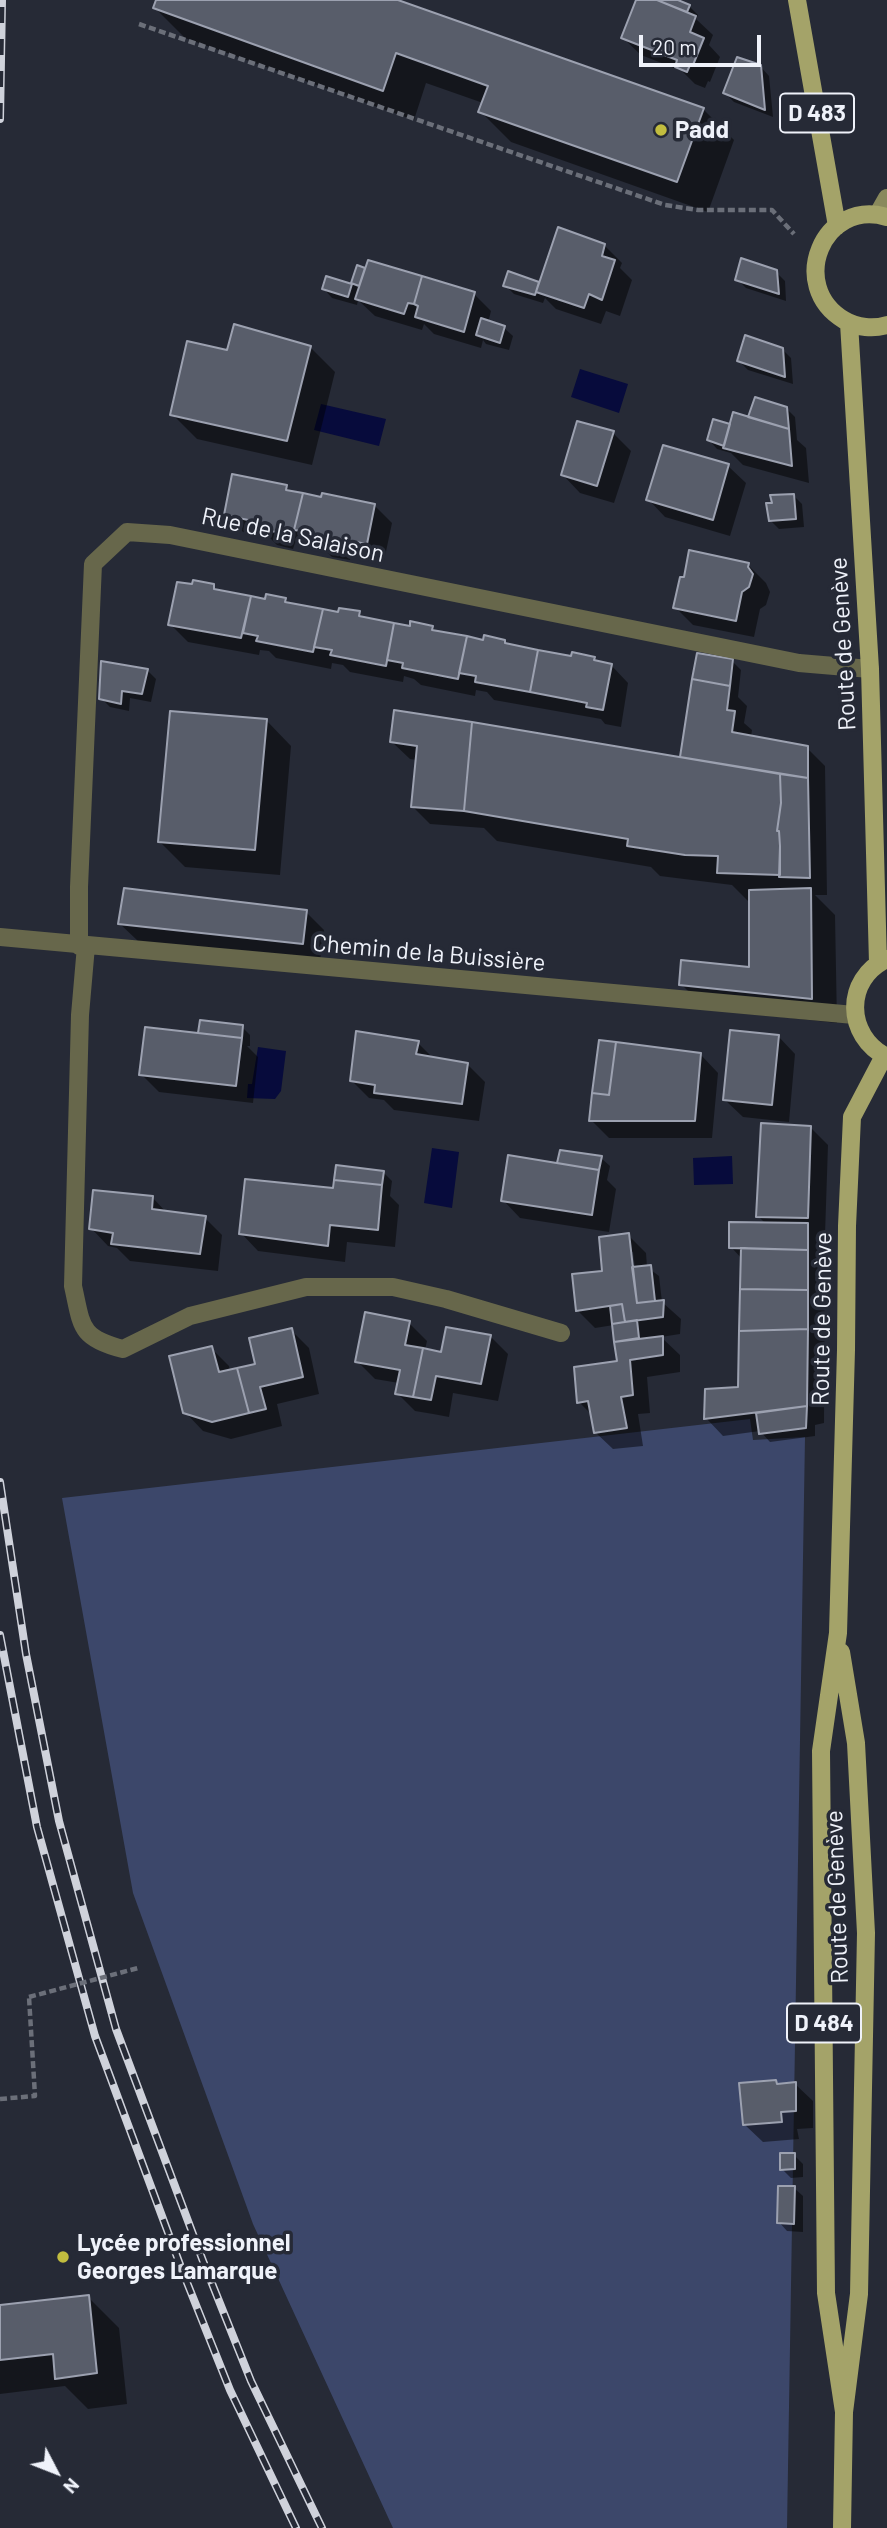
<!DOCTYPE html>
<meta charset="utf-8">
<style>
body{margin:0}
#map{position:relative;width:887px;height:2528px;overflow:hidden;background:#262a36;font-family:Barlow,sans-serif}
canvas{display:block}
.north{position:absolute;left:21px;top:2437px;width:70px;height:70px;-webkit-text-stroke:5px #262a36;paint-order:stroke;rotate:132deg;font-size:19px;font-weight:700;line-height:28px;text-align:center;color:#eff2fa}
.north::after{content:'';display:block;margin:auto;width:24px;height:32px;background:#eff2fa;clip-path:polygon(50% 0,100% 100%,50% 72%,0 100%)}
.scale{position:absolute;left:639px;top:35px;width:122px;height:32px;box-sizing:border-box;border:4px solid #eff2fa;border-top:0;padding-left:9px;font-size:21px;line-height:24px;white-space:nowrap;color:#eff2fa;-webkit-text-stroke:5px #262a36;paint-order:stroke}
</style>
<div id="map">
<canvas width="887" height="2528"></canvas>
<div class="north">N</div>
<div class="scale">20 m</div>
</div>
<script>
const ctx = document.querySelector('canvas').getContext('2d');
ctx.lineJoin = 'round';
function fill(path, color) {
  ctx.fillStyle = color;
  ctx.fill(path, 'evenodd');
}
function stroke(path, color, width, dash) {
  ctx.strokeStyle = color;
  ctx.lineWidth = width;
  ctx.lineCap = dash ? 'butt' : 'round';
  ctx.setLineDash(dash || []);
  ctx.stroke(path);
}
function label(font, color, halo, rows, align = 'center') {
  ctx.font = font + ' Barlow,sans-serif';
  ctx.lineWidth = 7;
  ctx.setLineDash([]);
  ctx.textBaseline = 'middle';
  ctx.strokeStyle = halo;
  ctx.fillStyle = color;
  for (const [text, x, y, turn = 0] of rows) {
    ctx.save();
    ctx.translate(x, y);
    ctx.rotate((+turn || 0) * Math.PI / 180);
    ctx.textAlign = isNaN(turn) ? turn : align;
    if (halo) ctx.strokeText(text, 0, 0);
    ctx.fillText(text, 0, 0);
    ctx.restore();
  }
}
fill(new Path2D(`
 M750,1419L753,1440L805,1437L787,2528H393L253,2224L133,1893L62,1498Z`), '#3c476a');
fill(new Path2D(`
 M580,369L628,384L619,413L571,397Z
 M321,404L386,419L379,446L314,430Z
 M258,1047L286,1051L281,1091L275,1099L247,1098L248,1084H252Z
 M432,1148L459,1152L452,1208L424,1203Z
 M732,1156L733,1184L694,1185L693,1158Z`), '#070b3c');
fill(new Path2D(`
 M158,0H393L703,109L734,140L708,212L511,142L480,111L483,103L426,83L414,120L185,38L155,8Z
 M637,0H673L689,6L698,15L696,19L713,35L709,45L720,57L710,82L708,81L705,88L695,84L682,71L641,55L623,38Z
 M760,66L769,76L773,117L734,102L725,93Z
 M604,245L622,263L620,268L632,280L620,316L606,311L601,324L556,309L545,298L543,303L514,294L505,285L509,273L540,284Z
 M358,267L366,271L474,294L491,311L488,323L504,328L513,336L509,350L486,344L483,340L481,348L434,334L424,324L422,330L375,316L358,300L357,305L332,298L324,289L327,278L352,285Z
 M776,272L785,281L786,301L746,288L737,279Z
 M310,347L335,372L312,465L197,439L172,414L229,352Z
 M782,349L791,358L793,384L748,370L739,361Z
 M786,408L795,417L797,440L806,448L809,483L743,465L731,453L717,449L709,440L731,426Z
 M613,433L631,451L614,503L580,493L563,475Z
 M728,466L746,483L730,536L665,517L648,499Z
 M286,487L292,493L374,505L392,523L384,561L351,554L350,560L332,557L323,548L295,543L293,549L277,545L269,537L243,532L226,514Z
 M793,495L802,504L804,527L779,529L770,520Z
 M748,565L766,583L770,592L766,605L760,609L754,637L693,625L675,607Z
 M213,586L219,591L267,601L285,599L291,605L340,614L359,613L365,619L411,628L432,627L438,633L485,642L504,641L509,646L572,658H594L599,663L611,665L628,683L621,727L605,724L601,719L494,700L487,692L476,690L475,696L421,685L414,679L404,676L403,682L350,672L343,665L332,663L331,669L276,658L269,651L260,650L259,655L188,642L170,624Z
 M732,661L741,670L738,697L747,706L744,723L752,730L751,737L807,748L825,766L827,895H815L835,915L837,1023L706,1009L681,984L751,969V904L732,885L660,876L651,867L497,841L484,828L430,824L412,806L417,760L410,759L392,742L685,760L681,756Z
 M147,670L156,679L151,702L130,698L129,711L110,707L101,698Z
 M266,720L291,746L280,875L185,867L160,842Z
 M306,912L324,930L320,961L138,941L120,924Z
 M201,1022L242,1027L250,1035V1046H247L258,1057L253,1103L159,1092L141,1074L200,1035Z
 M778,1036L795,1054L789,1122L743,1117L725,1100Z
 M418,1043L434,1059L467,1064L485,1082L479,1121L394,1110L384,1100L369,1098L352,1081Z
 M701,1055L718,1073L712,1138H609L591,1120Z
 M810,1127L828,1145L825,1235H817L825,1242L824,1423L815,1425V1436L770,1442L760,1431L723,1436L706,1418L740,1389L743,1260L731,1247L766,1224L758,1216Z
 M562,1152L601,1158L610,1166L607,1180L616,1189L609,1232L520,1218L503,1200L559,1165Z
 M383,1172L392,1181L390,1196L399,1205L395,1247L347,1242L345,1262L258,1251L241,1233L335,1190Z
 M152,1197L167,1213L205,1218L222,1235L218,1271L130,1261L117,1248L108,1246L91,1228Z
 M628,1235L646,1253L647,1267L659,1276L662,1302L681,1319L680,1334L661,1337L680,1355V1372L647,1377L650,1413L638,1414L643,1446L613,1449L595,1432L593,1416L579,1402L619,1362L614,1325L595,1328L577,1310ZM629,1252H633L636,1276H632Z
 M409,1323L427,1341L425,1350L442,1354L490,1336L508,1354L498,1401L453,1393L449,1417L433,1414L415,1411L397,1393L399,1383L375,1379L357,1361Z
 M291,1330L309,1348L319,1394L277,1404L282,1426L231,1439L203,1431L185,1412L211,1348L229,1366L230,1371L257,1365Z
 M776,2081L780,2085L795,2084L813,2101V2128L797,2129L799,2139L763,2142L745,2125Z
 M794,2155L803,2164V2177L791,2178L782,2169Z
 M794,2188L803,2196V2232L787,2231L779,2222Z
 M88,2297L119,2328L127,2404L88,2409L65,2386L0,2394V2307Z`), '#0007');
const building = new Path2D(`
 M156,0H398L704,108L677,182L478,112L488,86L396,53L383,91L153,8Z
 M636,0H657L696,16L690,32L704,38L693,65H690L687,72L675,67L677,60L621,38Z
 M657,0H678L690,5L687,12Z
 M737,57L761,65L765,110L723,93Z
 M558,227L605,244L602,256L615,260L602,300L589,294L584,308L536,292Z
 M741,258L777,270L779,294L735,280Z
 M368,260L422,276L414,304L408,303L404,314L355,299Z
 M357,265L365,268L359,286L351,283Z
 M508,271L539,282L535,295L503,286Z
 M326,276L352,284L348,297L322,289Z
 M422,276L475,292L464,332L415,317L418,306L414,304Z
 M481,318L505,326L500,343L476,335Z
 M234,324L311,346L287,441L170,415L187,341L227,350Z
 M745,335L783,348L785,377L737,361Z
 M755,397L787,407L789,429L748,417Z
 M733,412L789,429L792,466L723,448Z
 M713,419L730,424L724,446L707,440Z
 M577,421L614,431L597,486L561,475Z
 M663,445L729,464L713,520L646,500Z
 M232,474L287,485L286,490L303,493L294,530L277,526L276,532L257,528L258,522L224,515Z
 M303,493L321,497L322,493L375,504L367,544L334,538L333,544L312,540L313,533L294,530Z
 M794,494L796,519L769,521L766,503H772L770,495Z
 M689,550L749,563L748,567L753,574L749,587L742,592L736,621L673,608L680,577H684Z
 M193,580L214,584V589L251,596L241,638L168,625L177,582L192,584Z
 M266,594L286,598L285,602L323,609L313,652L256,641L258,636L243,633L251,596L265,599Z
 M339,608L360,611L359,616L394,623L386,666L330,655L332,650L314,647L323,609L338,612Z
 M410,621L433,626L432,630L467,636L458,679L402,668L403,663L387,660L394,623L410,626Z
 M484,635L505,640V643L538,650L530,692L475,682L476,676L459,673L467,636L483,640Z
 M538,650L571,656L572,652L595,657L594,660L612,664L603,710L586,707L587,703L530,692Z
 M697,653L733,659L730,686L692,679Z
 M101,661L148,669L142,694L122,691L121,704L99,699Z
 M692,679L730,686L727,710L735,711L732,732L808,746V778L680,757Z
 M394,710L472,722L464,811L411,807L417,746L390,742Z
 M170,711L267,719L255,850L158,842Z
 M472,722L780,774L781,803L777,831H779L780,846V875L717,873L718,856L685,855L627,846L628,839L464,811Z
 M780,774L808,778L810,878L779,877L780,846L779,831H777L781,803Z
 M124,888L307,910L303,944L118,924Z
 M811,888L812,999L679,985L681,960L749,967V890Z
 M200,1020L243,1025L242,1038L198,1033Z
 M145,1027L242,1038L236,1086L139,1075Z
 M730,1030L779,1035L772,1105L723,1100Z
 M356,1031L419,1041L416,1054L468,1063L462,1104L374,1093L375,1085L350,1081Z
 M599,1040L616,1042L609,1095L592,1093Z
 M616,1042L701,1053L695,1121H589L592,1093L609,1095Z
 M761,1123L811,1126L808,1218L756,1217Z
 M560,1150L602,1156L599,1170L557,1163Z
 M508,1155L599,1170L592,1215L501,1201Z
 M336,1165L384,1171L382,1185L334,1180Z
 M245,1179L333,1188L334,1180L382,1185L378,1230L330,1225L328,1246L239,1234Z
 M93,1190L153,1196L152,1209L206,1216L200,1254L111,1244L113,1233L89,1229Z
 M729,1222L808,1223V1250L729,1248Z
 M629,1233L637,1303L664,1300L663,1317L625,1322L622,1304L576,1311L572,1274L602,1271L599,1237Z
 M741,1248L808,1250V1290L740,1289Z
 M651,1265L655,1301L637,1303L632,1267Z
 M740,1289L808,1290V1329L739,1331Z
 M622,1304L625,1322L612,1324L610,1306Z
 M365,1312L410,1321L405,1345L423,1348L413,1397L395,1394L400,1370L355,1362Z
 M637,1320L639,1338L614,1342L612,1324Z
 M446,1327L491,1335L481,1384L436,1376L431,1400L413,1397L423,1348L441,1352Z
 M292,1328L303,1377L260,1387L266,1409L249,1413L237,1368L255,1364L249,1338Z
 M808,1329L807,1406L704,1419L705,1389L738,1387L739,1331Z
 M663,1336V1355L630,1360L633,1395L621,1397L627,1428L594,1433L588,1401L577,1403L574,1367L617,1361L614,1342Z
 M212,1346L219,1372L237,1368L249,1413L212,1422L183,1413L169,1356Z
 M807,1406L806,1428L759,1434L756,1413Z
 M776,2080L777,2084L796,2082V2111L781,2112L782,2122L743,2125L739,2083Z
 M780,2153H795V2169L780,2170Z
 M778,2186H795L794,2224L777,2223Z
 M89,2295L97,2373L55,2379L53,2354L0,2360V2305Z`);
fill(building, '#585d6a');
stroke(building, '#9ca1b0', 2);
stroke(new Path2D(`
 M139,24L665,205L698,210H772L794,234
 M0,2099L35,2096L29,1997`), '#6b6f79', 4.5, [7, 3.5]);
stroke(new Path2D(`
 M0,937L854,1015
 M79,946V887L93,564L127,532L170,535L799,663L870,669
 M86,946L80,1015L73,1286C82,1326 79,1338 123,1349L190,1316L306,1287H393L446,1299L561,1333`), '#67674b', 18);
stroke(new Path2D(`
 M878,214L887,198`), '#89895c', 18);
stroke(new Path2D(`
 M797,0L837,226
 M887,217C823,198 787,286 844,320C857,328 874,329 887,325
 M849,323L870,669L878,963
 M887,959C844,979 845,1036 887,1057
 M841,1652L856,1743L866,1933L859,2294L844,2412L842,2528
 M844,2412L826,2293L821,1751L838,1633L846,1350L847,1226L852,1117L884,1056`), '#a4a369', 18);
const rail = new Path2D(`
 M0,119L2,0
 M0,1482L26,1654L59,1821L116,2029L203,2261L251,2381L322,2528
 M0,1635L37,1827L95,2036L182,2270L230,2390L296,2528`);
stroke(rail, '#cfd2db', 8);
stroke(rail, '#262a36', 5, [16]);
stroke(new Path2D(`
 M29,1997L138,1968`), '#6b6f79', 4.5, [7, 3.5]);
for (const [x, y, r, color] of [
 [661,130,7,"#c2bd3f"],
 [63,2257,7,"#c2bd3f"]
]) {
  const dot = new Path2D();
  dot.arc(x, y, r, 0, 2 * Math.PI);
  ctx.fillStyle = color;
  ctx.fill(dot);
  stroke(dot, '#262a36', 2.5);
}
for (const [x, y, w] of [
 [817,113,74],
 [824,2023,74]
]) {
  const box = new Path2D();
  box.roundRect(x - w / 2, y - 19.5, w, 39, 5);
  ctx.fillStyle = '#262a36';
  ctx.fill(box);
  stroke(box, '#eff2fa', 2);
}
label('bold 23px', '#eff2fa', null, [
 ["D 483",817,113],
 ["D 484",824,2023]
]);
label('bold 24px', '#eff2fa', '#262a36', [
 ["Padd",675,130],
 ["Lycée professionnel",77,2243],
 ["Georges Lamarque",77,2271]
], 'left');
label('24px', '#eff2fa', '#262a36', [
 ["Rue de la Salaison",293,535,12],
 ["Route de Genève",843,644,-93],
 ["Chemin de la Buissière",429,953,5],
 ["Route de Genève",822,1319,-89],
 ["Route de Genève",837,1897,-92]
]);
</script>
